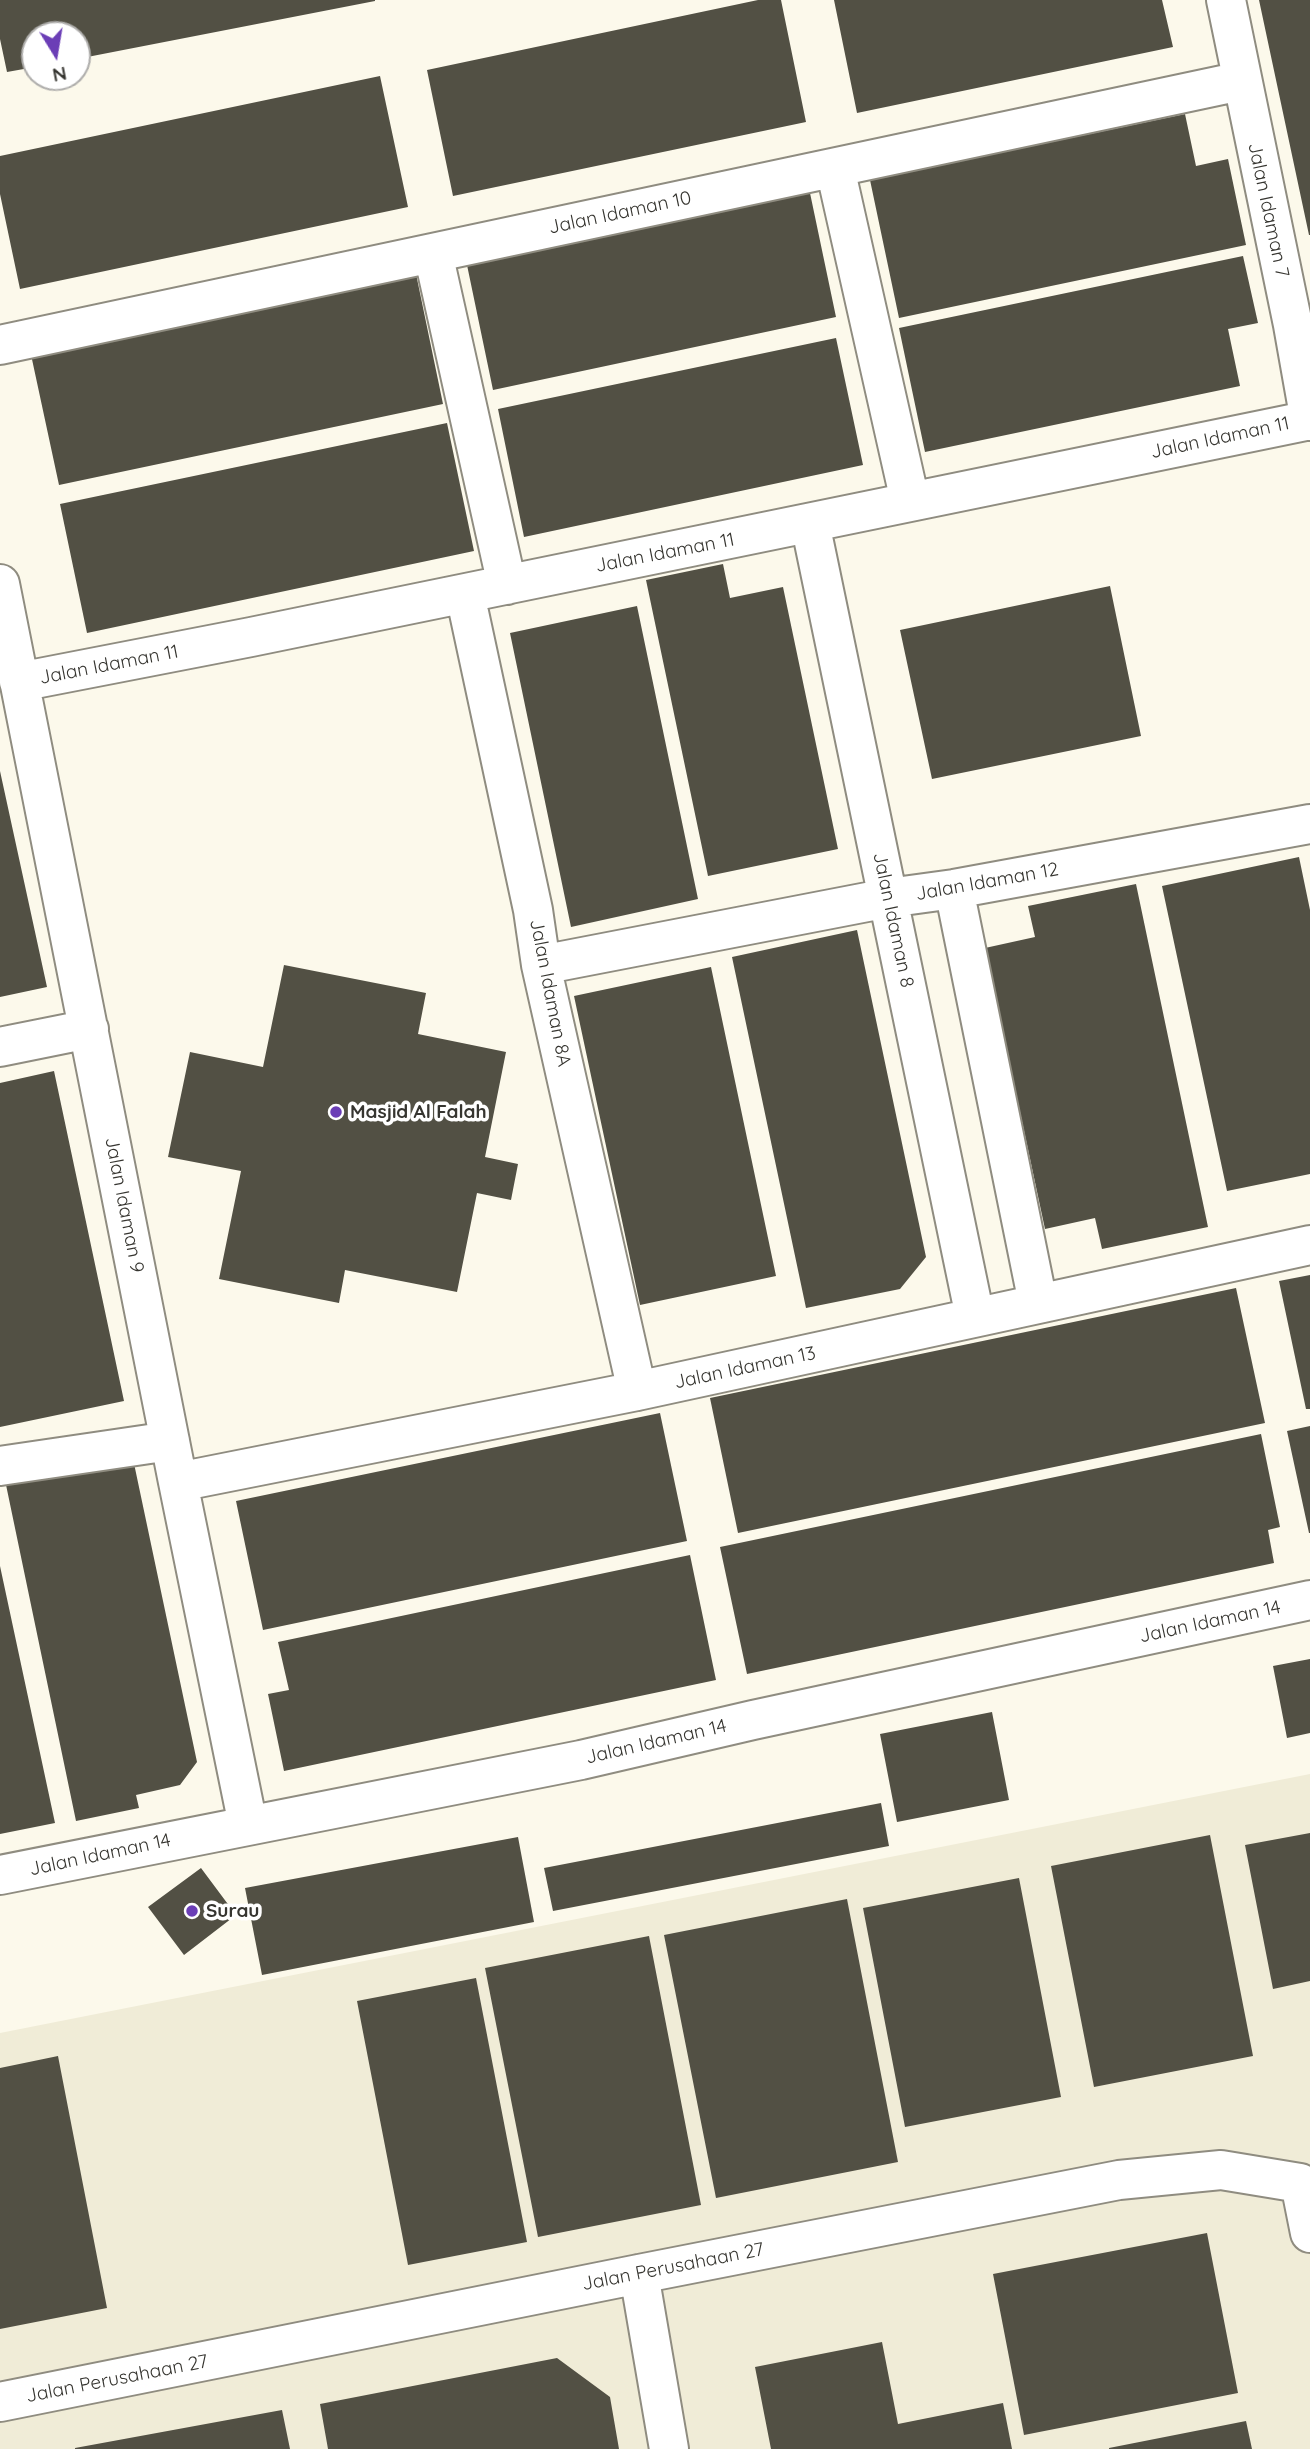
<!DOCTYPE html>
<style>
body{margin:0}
#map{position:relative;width:1310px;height:2449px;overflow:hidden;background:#fcf9eb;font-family:Quicksand,sans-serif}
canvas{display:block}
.north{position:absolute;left:21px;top:21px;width:70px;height:70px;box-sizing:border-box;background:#fff;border:2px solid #afaeac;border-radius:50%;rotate:169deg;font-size:19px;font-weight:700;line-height:28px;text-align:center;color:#363530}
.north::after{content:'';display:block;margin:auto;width:24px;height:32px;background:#6b3eb6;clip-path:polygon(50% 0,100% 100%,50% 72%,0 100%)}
</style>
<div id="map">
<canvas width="1310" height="2449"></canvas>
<div class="north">N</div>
</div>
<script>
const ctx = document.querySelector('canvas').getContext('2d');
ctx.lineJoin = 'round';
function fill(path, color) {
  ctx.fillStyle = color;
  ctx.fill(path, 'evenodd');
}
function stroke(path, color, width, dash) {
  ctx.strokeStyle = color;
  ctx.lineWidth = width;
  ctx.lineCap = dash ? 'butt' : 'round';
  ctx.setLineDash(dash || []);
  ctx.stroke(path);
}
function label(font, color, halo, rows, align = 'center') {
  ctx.font = font + ' Quicksand,sans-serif';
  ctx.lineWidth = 7;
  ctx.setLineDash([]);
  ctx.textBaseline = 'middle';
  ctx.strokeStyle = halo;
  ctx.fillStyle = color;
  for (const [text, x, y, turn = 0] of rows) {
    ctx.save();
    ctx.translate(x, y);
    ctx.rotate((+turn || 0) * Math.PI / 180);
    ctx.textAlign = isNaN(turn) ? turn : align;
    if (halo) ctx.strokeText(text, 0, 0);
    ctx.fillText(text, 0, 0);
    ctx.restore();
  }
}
fill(new Path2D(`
 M1310,1774V2449H0V2033Z`), '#f0ecd7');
fill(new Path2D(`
 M0,0H375V1L77,59V35H35V67L7,72L0,39Z
 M758,0H781L806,122L453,196L427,70Z
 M834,0H1162L1173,47L857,113Z
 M1259,0H1310V235H1309Z
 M380,76L408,207L20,289L0,194V156Z
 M1185,114L1196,166L1228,159L1246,245L899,318L870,180Z
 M810,193L836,317L493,390L467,265Z
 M1243,256L1258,323L1228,329L1240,386L925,452L899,328Z
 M415,269L443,404L59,485L30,350Z
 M836,338L863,465L524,537L498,409Z
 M447,423L474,551L87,633L60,504Z
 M723,564L730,598L783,587L838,849L708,876L646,580Z
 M1110,586L1141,736L932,779L900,630Z
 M637,606L698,899L571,927L510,633Z
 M0,771L47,987L0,997Z
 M1299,857L1310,910V1174L1227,1191L1162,886Z
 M1136,884L1208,1227L1102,1249L1095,1218L1045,1229L985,948L1035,937L1028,906Z
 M857,930L926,1257L900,1289L806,1308L732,957Z
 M284,965L426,993L418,1034L506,1052L485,1157L518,1164L511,1200L477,1193L457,1292L345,1270L339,1303L219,1279L241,1171L168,1157L190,1052L263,1067Z
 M711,967L776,1276L640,1305L574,996Z
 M54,1071L124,1401L0,1427V1083Z
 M1310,1275V1409H1306L1279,1281Z
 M1236,1288L1265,1423L738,1533L710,1398Z
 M660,1413L687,1541L263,1630L236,1501Z
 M1310,1426V1533H1309L1287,1431Z
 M1261,1434L1280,1527L1268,1530L1274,1563L747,1674L720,1547Z
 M132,1454L197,1762L180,1785L136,1795L139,1808L76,1821L5,1480Z
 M690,1555L716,1680L284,1771L268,1694L289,1690L278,1642Z
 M0,1566L55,1823L0,1834Z
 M1310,1659V1733L1287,1738L1273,1666Z
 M992,1712L1009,1800L897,1822L880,1734Z
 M881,1803L889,1846L553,1911L544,1868Z
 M1310,1833V1981L1273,1989L1245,1845Z
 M1210,1835L1253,2056L1094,2087L1051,1866Z
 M518,1837L534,1922L262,1975L245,1888Z
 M201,1868L236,1915L184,1955L148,1907Z
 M1019,1878L1061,2097L905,2127L863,1908Z
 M847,1899L898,2162L716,2198L664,1935Z
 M649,1936L701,2205L538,2237L485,1968Z
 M476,1978L527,2242L408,2265L357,2001Z
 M58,2056L107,2308L0,2329V2068Z
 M1207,2233L1238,2393L1024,2435L993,2274Z
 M882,2342L898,2424L1003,2403L1012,2449H771L755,2367Z
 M557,2358L610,2397L619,2449H328L320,2404Z
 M282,2410L290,2449H75V2448Z
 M1246,2421L1252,2449H1109V2448Z`), '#525044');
const minor = new Path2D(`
 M1226,0L1293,325L1310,421
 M835,168L910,501
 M433,253L507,585
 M0,345L1241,81
 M810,523L975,1317
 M0,584L178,1482L248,1825
 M465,594L533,910L541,965L637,1391
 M19,682L251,637L1310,420
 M954,889L1038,1303
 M541,965L888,898L954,889L1310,824
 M0,1047L89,1029
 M0,1466L170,1441
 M178,1482L637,1391L1310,1245
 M0,1875L581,1760L753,1720L1310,1600
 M639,2274L669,2449
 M0,2402L639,2274L1119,2180L1221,2170L1300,2183L1310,2233`);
stroke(minor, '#8f8c80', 42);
stroke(minor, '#fff', 38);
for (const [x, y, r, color] of [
 [336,1112,7,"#6b3eb6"],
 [192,1911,7,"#6b3eb6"]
]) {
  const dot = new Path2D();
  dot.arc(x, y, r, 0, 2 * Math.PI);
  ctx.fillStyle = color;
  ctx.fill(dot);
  stroke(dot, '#fff', 2.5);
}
label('19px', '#363530', '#fff', [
 ["Jalan Idaman 7",1268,210,78],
 ["Jalan Idaman 10",620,213,-12],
 ["Jalan Idaman 11",1220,438,-12],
 ["Jalan Idaman 11",665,553,-11],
 ["Jalan Idaman 11",109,665,-11],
 ["Jalan Idaman 12",987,882,-10],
 ["Jalan Idaman 8",893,920,78],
 ["Jalan Idaman 8A",550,993,79],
 ["Jalan Idaman 9",124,1205,79],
 ["Jalan Idaman 13",745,1368,-12],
 ["Jalan Idaman 14",1210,1622,-12],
 ["Jalan Idaman 14",656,1742,-13],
 ["Jalan Idaman 14",100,1855,-12],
 ["Jalan Perusahaan 27",673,2267,-11],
 ["Jalan Perusahaan 27",117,2379,-11]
]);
label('bold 19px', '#363530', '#fff', [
 ["Masjid Al Falah",350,1112],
 ["Surau",206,1911]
], 'left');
</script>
